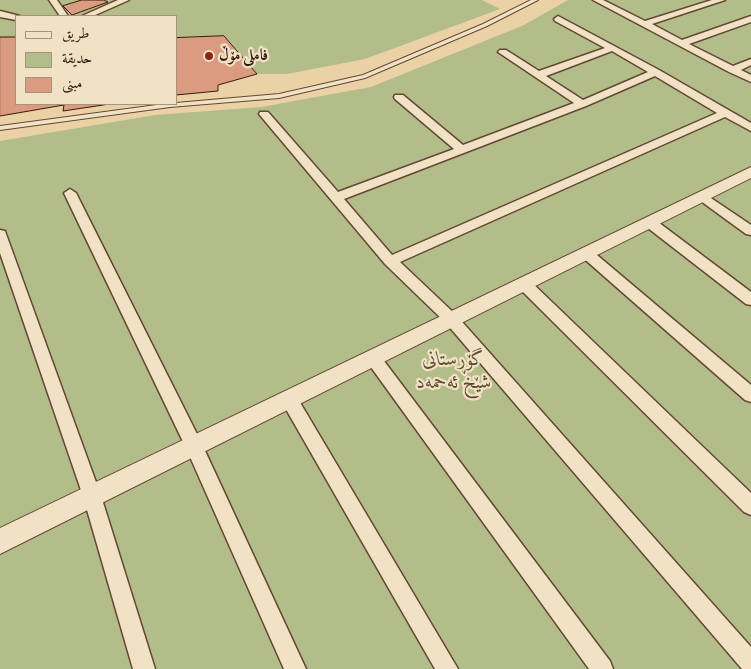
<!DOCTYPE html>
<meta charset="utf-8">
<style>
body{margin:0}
#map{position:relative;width:751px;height:669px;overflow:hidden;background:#ebd2a6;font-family:"Libre Bodoni",Amiri,serif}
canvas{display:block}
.legend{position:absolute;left:15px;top:15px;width:162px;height:90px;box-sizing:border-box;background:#f2e2c5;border:1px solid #a7927c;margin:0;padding:6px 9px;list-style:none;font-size:15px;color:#361a0e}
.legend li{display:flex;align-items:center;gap:10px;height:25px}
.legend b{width:25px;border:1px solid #a7927c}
</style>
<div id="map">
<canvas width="751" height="669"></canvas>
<ul class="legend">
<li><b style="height:6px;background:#f2e2c5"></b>طريق</li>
<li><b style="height:14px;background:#b3bd8a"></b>حديقة</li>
<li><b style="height:14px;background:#db9b80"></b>مبنى</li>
</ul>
</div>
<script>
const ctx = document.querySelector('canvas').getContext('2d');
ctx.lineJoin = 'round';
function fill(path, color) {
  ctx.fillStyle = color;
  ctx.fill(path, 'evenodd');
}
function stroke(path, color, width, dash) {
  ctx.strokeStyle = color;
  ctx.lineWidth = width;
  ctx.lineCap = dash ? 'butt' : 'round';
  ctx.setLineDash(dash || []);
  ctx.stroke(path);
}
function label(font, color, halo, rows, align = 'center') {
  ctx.font = font + ' "Libre Bodoni",Amiri,serif';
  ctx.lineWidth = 4.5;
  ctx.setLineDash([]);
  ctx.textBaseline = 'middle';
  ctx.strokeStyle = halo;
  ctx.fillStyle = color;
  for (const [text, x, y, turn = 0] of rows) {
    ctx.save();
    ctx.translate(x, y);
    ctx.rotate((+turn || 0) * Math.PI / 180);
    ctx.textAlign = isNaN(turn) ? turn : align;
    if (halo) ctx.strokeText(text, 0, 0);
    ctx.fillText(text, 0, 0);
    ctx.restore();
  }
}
fill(new Path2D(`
 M0,0H482L500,9L365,59L287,74H257L224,36L176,38V16H16V37H0Z
 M568,0H751V669H0V141L155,115L261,107L371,87L524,25Z`), '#b3bd8a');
const building = new Path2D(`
 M82,0H104L108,2L72,15L63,6Z
 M224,36L257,74L218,85V91L176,95V38Z
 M0,37H16V104H110L63,111L64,105L0,116Z`);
fill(building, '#db9b80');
stroke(building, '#361a0e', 1);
const service = new Path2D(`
 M531,0H538L487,26L365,78L279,98L170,107L0,130V126L164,104L279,94L363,75L483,24Z`);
const pedestrian = new Path2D(`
 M49,0H57L68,16H60Z
 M118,0H129L93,16H82Z
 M593,0H603L645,21L712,0H725L652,24L682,40L751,16V22L689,44L733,66L751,59V65L741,70L751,75V82L729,72Z
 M0,11L20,16H16V20L0,17Z
 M558,16L659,70L751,123V131L725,117L400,262L456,315L751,647V669H742L446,323L385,264L259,114L260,112H268L338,192L454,149L395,99L394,97L395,95H403L463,145L574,103L498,52L500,50H506L539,71L605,48L555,21L554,19ZM612,51L648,72L583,100L546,76ZM655,76L717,113L392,255L344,199L586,106Z
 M70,189L76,193L200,440L306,669H284L187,450L64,193Z
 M702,192L751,225V235L746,234L698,199L696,196Z
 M649,218L654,219L751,292V305L746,304L644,225L643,222Z
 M0,230L5,231L6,234L101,496L155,669H133L83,496L0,253Z
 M586,248L591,250L751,385V402L745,400L581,256L579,253L581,250Z
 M524,279L529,280L751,493V515L744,512L519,288L517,284L519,280Z
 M373,352L378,353L610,661L613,669H589L368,363L365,358L368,353Z
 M289,392L295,394L458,669H435L283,404L281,399L283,394Z`);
const minor = new Path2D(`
 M751,167V178L0,554V528Z`);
stroke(service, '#634834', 2);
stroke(pedestrian, '#634834', 3);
stroke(minor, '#634834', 2);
fill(service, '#f2e2c5');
fill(pedestrian, '#f2e2c5');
fill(minor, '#f2e2c5');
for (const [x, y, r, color] of [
 [209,56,5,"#8f2418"]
]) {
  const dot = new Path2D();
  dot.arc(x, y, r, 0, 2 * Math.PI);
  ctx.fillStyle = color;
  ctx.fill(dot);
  stroke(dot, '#f2e2c5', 2);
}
label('bold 16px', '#361a0e', '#f2e2c5', [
 ["فاملی مۆڵ",219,56]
], 'left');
label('italic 20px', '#5c4b33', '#f2e2c5', [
 ["گۆڕستانی",454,360],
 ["شێخ ئەحمەد",454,383]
]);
</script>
